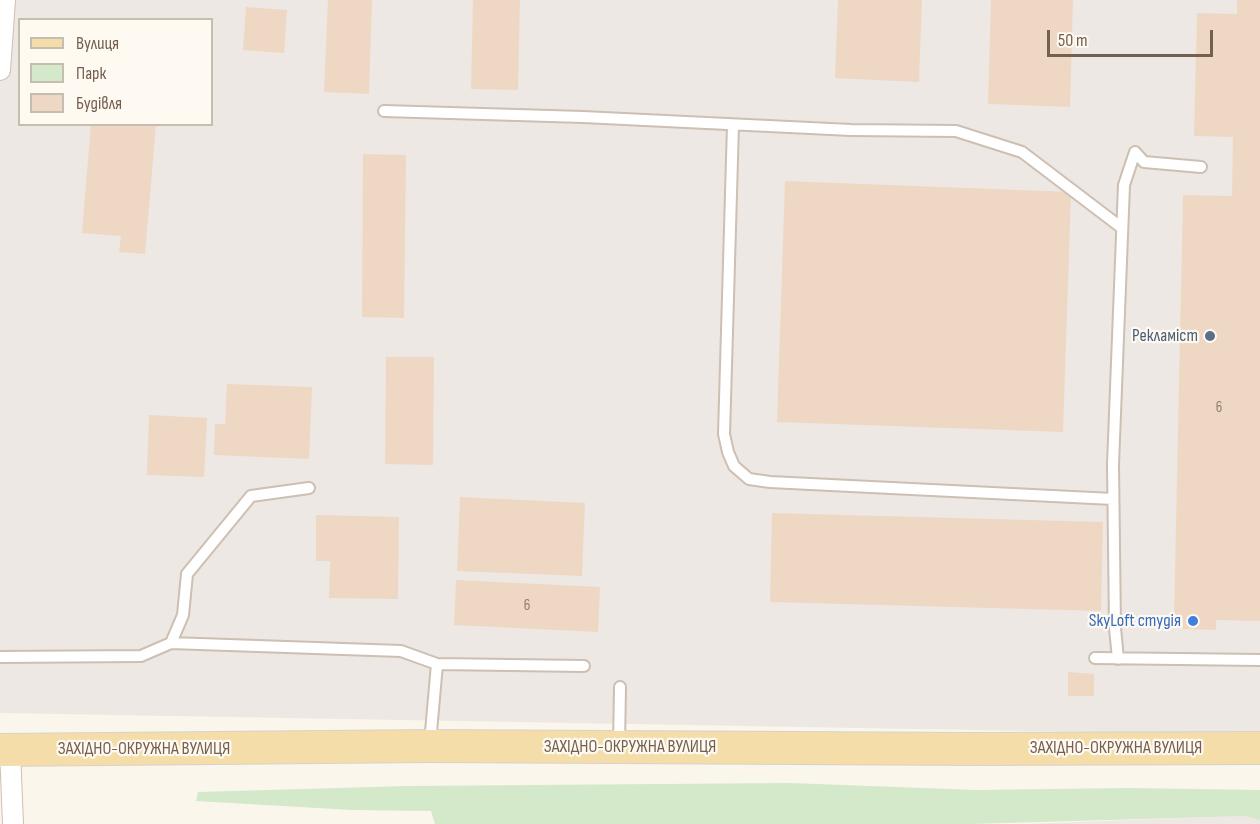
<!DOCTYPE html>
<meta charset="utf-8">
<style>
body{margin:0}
#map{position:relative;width:1260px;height:824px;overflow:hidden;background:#fbf6eb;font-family:"Sofia Sans Condensed",sans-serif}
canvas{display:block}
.legend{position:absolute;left:18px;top:18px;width:195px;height:108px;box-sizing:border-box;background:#fefaf1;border:2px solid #c7bcb0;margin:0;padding:8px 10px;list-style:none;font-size:18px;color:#755f4f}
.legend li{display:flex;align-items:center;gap:12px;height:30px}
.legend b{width:30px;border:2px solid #c7bcb0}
.scale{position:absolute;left:1047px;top:30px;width:166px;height:27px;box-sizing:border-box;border:3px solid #755f4f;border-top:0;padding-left:8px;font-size:18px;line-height:21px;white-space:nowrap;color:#755f4f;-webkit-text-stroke:4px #fefaf1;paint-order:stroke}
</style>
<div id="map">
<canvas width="1260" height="824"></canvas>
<ul class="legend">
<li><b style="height:8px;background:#f4dda9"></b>Вулиця</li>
<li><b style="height:16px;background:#d4e8ca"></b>Парк</li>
<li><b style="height:16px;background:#eed8c4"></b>Будівля</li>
</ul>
<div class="scale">50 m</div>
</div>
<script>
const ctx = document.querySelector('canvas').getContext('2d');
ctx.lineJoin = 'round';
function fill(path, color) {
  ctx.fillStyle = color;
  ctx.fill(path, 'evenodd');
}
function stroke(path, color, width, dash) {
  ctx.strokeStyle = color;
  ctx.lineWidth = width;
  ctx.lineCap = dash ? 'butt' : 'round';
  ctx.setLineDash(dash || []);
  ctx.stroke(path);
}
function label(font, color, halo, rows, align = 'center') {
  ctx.font = font + ' "Sofia Sans Condensed",sans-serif';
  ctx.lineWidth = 4.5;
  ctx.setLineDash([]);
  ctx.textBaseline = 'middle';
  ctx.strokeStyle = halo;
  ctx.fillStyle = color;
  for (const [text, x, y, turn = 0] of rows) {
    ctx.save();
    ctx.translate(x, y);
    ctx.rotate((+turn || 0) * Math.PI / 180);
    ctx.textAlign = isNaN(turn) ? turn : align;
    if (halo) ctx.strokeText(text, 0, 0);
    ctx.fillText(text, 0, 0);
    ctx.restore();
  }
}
fill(new Path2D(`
 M0,0H1260V735L0,713ZM20,20H212V124H20Z
 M1260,815V824H1024Z`), '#ede8e3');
fill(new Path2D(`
 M790,783L976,790L1127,788L1260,790V820L1245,816L971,824H435L431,811L352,810L196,801L198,792L407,786Z`), '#d4e8ca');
fill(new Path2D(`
 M328,0H372L369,94L324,92Z
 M473,0H520L518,90L471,89Z
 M838,0H922L919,82L835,78Z
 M991,0H1073L1070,107L988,104Z
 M1237,0H1260V621L1216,620V630L1183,629V619H1174L1183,195L1232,196L1233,137L1194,136L1197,13L1237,14Z
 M246,7L287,10L284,53L243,50Z
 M91,124H156L145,254L119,252L121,236L82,233Z
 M363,154L406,155L404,318L362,317Z
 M785,181L1071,192L1063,432L777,422Z
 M386,357H434L433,465L385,464Z
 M227,384L312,387L309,459L214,455L215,424H225Z
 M149,415L207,418L204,477L147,475Z
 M460,497L585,503L582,576L457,571Z
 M772,513L1103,522L1101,611L770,602Z
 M316,515L399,517L398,599L329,598L330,561H316Z
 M456,580L600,587L598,632L454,625Z
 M1068,672L1094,674V696H1068Z`), '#eed8c4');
const service = new Path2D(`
 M384,111L583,117L851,130L956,131L1022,152L1122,228
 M733,125L724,434L728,452L734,466L749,479L770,482L1113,499
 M171,643L401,651L437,664
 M0,657L141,656L171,643L183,615L187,574L251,496L309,488
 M1095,658L1260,660
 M1118,659L1115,628L1113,464L1124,185L1135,152L1144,162L1201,167
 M430,743L437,664L584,666
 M619,744L620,687`);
const minor = new Path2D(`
 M0,70L5,0
 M10,750L13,824`);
const primary = new Path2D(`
 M0,750L430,746L975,749L1260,748`);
stroke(service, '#cdbfb1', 14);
stroke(minor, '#cdbfb1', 22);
stroke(primary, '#d8d2ce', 34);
stroke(service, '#fff', 10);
stroke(minor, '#fff', 20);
stroke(primary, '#f4dda9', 32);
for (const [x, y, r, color] of [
 [1210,336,6,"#5c6f8a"],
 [1193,621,6,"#3f7fe0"]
]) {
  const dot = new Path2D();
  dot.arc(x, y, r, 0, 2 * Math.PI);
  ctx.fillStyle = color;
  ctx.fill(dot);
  stroke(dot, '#fefaf1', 2);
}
label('15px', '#937d6c', null, [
 ["6",1219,408],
 ["6",527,606]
]);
label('18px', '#4e5e75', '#fefaf1', [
 ["Рекламіст",1198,336]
], 'right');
label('18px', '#366cbe', '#fefaf1', [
 ["SkyLoft студія",1181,621]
], 'right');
label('18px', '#755f4f', '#fefaf1', [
 ["ЗАХІДНО-ОКРУЖНА ВУЛИЦЯ",630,747],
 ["ЗАХІДНО-ОКРУЖНА ВУЛИЦЯ",1116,748],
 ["ЗАХІДНО-ОКРУЖНА ВУЛИЦЯ",144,749]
]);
</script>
